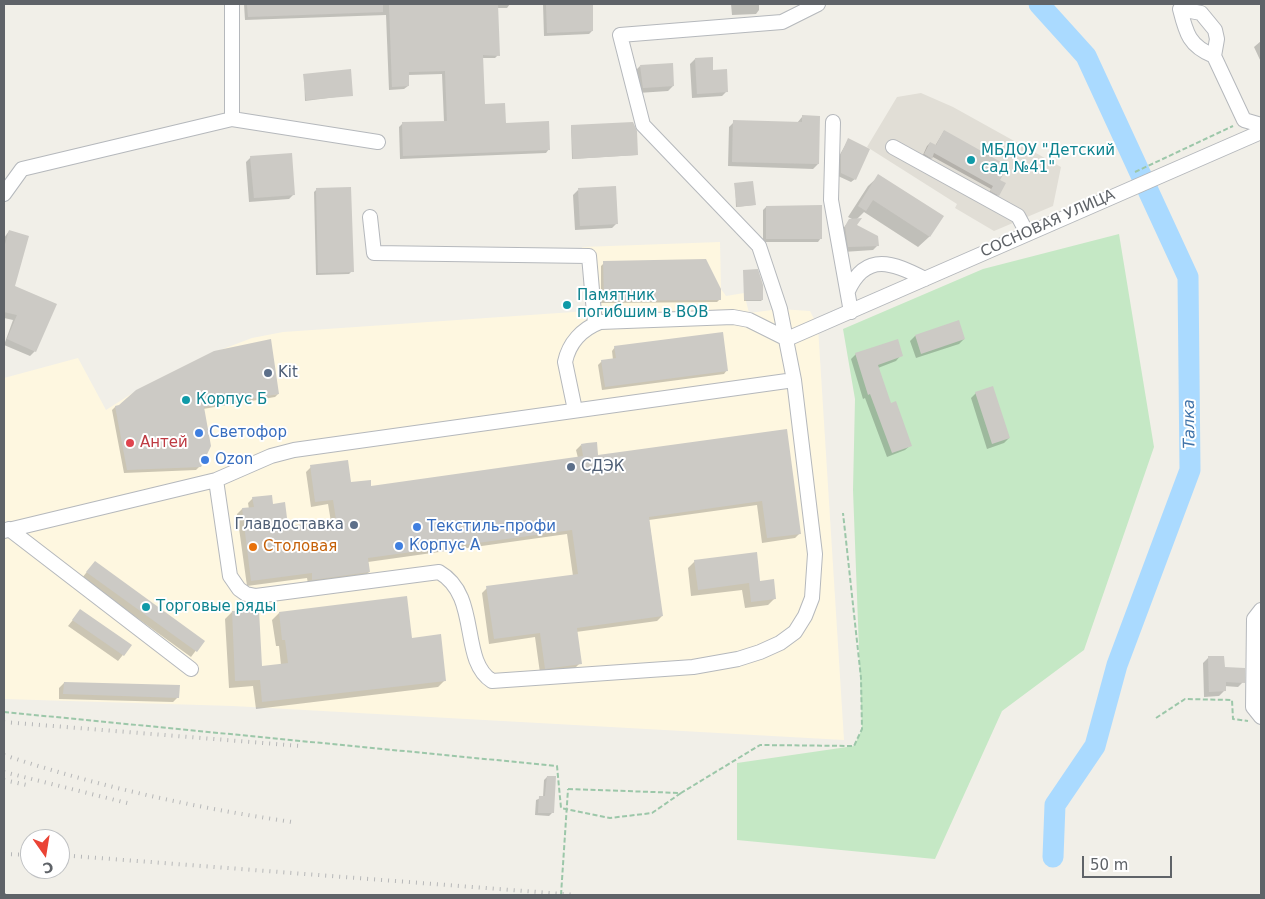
<!DOCTYPE html>
<meta charset="utf-8">
<style>
body{margin:0}
#map{position:relative;width:1265px;height:899px;overflow:hidden;background:#f1efe8;font-family:"DejaVu Sans",sans-serif}
canvas{display:block}
.frame{position:absolute;inset:0;border:5px solid #5f6368;pointer-events:none}
.north{position:absolute;left:20px;top:829px;width:50px;height:50px;box-sizing:border-box;background:#fff;border:1px solid #bfc1c3;border-radius:50%;rotate:167deg;font-size:14px;font-weight:700;line-height:20px;text-align:center;color:#5f6368}
.north::after{content:'';display:block;margin:auto;width:18px;height:22px;background:#ea4335;clip-path:polygon(50% 0,100% 100%,50% 72%,0 100%)}
.scale{position:absolute;left:1082px;top:856px;width:90px;height:22px;box-sizing:border-box;border:2px solid #5f6368;border-top:0;padding-left:6px;font-size:15px;line-height:18px;white-space:nowrap;color:#5f6368;-webkit-text-stroke:4px #fff;paint-order:stroke}
</style>
<div id="map">
<canvas width="1265" height="899"></canvas>
<div class="frame"></div>
<div class="north">С</div>
<div class="scale">50 m</div>
</div>
<script>
const ctx = document.querySelector('canvas').getContext('2d');
ctx.lineJoin = 'round';
function fill(path, color) {
  ctx.fillStyle = color;
  ctx.fill(path, 'evenodd');
}
function stroke(path, color, width, dash) {
  ctx.strokeStyle = color;
  ctx.lineWidth = width;
  ctx.lineCap = dash ? 'butt' : 'round';
  ctx.setLineDash(dash || []);
  ctx.stroke(path);
}
function label(font, color, halo, rows, align = 'center') {
  ctx.font = font + ' "DejaVu Sans",sans-serif';
  ctx.lineWidth = 4;
  ctx.setLineDash([]);
  ctx.textBaseline = 'middle';
  ctx.strokeStyle = halo;
  ctx.fillStyle = color;
  for (const [text, x, y, turn = 0] of rows) {
    ctx.save();
    ctx.translate(x, y);
    ctx.rotate((+turn || 0) * Math.PI / 180);
    ctx.textAlign = isNaN(turn) ? turn : align;
    if (halo) ctx.strokeText(text, 0, 0);
    ctx.fillText(text, 0, 0);
    ctx.restore();
  }
}
fill(new Path2D(`
 M720,242L721,289L726,296L744,293L749,313L780,309L810,311L818,327L844,740L233,706L4,699V378L78,358L106,410L139,389L207,355L252,338L283,332L588,311L582,247Z`), '#fef7e0');
fill(new Path2D(`
 M921,93L953,107L1061,167L1053,206L994,231L955,208L957,204L867,147L897,97Z`), '#e1ded6');
fill(new Path2D(`
 M1119,234L1154,447L1084,650L1002,711L935,859L737,840V763L854,746L862,729L853,490L855,399L843,329L983,269Z`), '#c5e8c5');
fill(new Path2D(`
 M244,4H510L507,8H497L498,55L495,58H482L484,105L505,124L549,149L546,153L400,159L399,127L402,124L444,122L442,74L408,75V86L404,89L389,90L386,15L245,20Z
 M543,4H591L592,31L589,34L544,36Z
 M731,4H759V10L756,14L732,15Z
 M1261,41V62L1254,47Z
 M695,59L712,71L727,91L722,96L692,98L690,64Z
 M640,66L673,86L668,91L638,93L635,71Z
 M304,75L352,95L305,101Z
 M802,117L818,164L813,169L728,166L729,127L734,122L797,123Z
 M571,126L637,155L572,159Z
 M944,131L998,181V195L995,198L989,194L991,189L933,157L928,161L922,157L927,146L930,143L935,146Z
 M848,140L855,179L851,182L838,176V158Z
 M251,157L294,194L289,199L249,202L246,162Z
 M879,176L942,217L929,237L918,247L864,212L856,220L855,225L878,245L873,250L843,252L840,232L850,220H854L848,217L868,186Z
 M735,184L755,204L754,205L736,207Z
 M317,189L352,271L349,274L316,275L314,192Z
 M578,190L617,223L612,228L575,230L573,195Z
 M766,207L821,238L818,242H763V210Z
 M9,231L13,287L35,351L30,356L4,345L13,320L4,318V238Z
 M604,263L720,299L717,302L601,303V266Z
 M744,271L762,300L761,301H744Z
 M958,322L964,339L959,344L916,358L910,341L915,336Z
 M615,347L727,370L724,374L602,390L598,365L602,361L613,360L612,351Z
 M856,354L901,355L896,361L878,368L890,404L911,445L905,450L887,457L865,398L863,399L851,359Z
 M976,393L1009,438L1004,443L987,449L971,398Z
 M278,394L275,397L203,409L200,466L196,470L124,473L112,410L115,407Z
 M786,430L800,533L795,538L762,543L757,505L649,520L662,616L657,621L576,632L580,663L575,668L540,673L535,637L489,644L482,593L487,588L573,576L567,534L368,562L369,572L364,577L308,584L307,578L247,586L237,514L242,509H249L248,503L253,498L272,505L287,528L331,522L328,504L311,507L306,472L311,467L350,484L370,487L578,458L576,450L581,445L597,456Z
 M695,561L759,582L775,598L768,605L745,608L742,590L691,596L688,568Z
 M90,568L203,641L191,657L82,578Z
 M80,611L130,646L118,661L68,626Z
 M232,612L261,668L281,665L279,646H276L272,620L279,613L411,639L445,680L438,687L256,709L253,686L229,688L225,619Z
 M1208,658L1224,669L1243,682L1238,687L1224,686V691L1219,696L1204,697L1203,663Z
 M64,683L178,697L173,702L59,699V688Z
 M547,777L552,813L549,816L535,815L536,800L543,797L544,780Z`), '#0003');
stroke(new Path2D(`
 M1039,4L1086,56L1188,277L1190,470L1117,665L1095,746L1055,805L1053,857`), '#aadaff', 21);
fill(new Path2D(`
 M247,4H383V12L248,17Z
 M389,4H498L500,56L483,55L485,104L505,103L506,123L549,121L550,150L403,156L402,122L447,121L445,71L409,72V86L392,87Z
 M546,4H593V31L547,33Z
 M713,57V70L727,69L728,92L697,94L695,58Z
 M673,63L674,86L643,88L640,65Z
 M351,69L353,96L306,100L303,74Z
 M802,115L820,116L819,164L732,162L733,120L802,122Z
 M633,122L637,131L638,155L573,159L571,125Z
 M944,130L1008,166L1000,180L1006,183L999,196L990,191L993,186L934,153L932,159L924,154L930,142L936,145Z
 M848,138L870,149L856,180L841,173V154Z
 M292,153L295,195L254,198L250,156Z
 M878,174L944,216L930,237L873,200L866,211L858,206Z
 M753,181L756,205L737,207L734,183Z
 M616,186L618,224L580,226L578,188Z
 M351,187L354,272L318,273L316,188Z
 M822,205V239H766V206Z
 M862,218L857,225L878,236L879,246L848,247L845,226L849,219Z
 M9,230L29,236L15,286L57,304L36,352L7,339L17,315L4,312V248Z
 M706,259L721,289V300L604,301L603,261Z
 M758,269L763,285V300H744L743,270Z
 M959,320L965,339L921,354L915,335Z
 M723,332L728,371L605,387L601,360L616,358L614,346Z
 M271,339L279,394L204,407L211,446L201,467L127,470L115,406L119,405L136,390L214,351Z
 M898,339L903,356L878,365L891,403L896,401L912,446L892,453L870,394L868,395L855,353Z
 M993,386L1010,438L992,444L975,392Z
 M787,429L801,534L767,538L762,501L649,517L663,616L577,628L582,664L545,669L540,633L494,639L486,586L578,574L572,530L368,558L370,572L312,580V573L251,581L242,508L254,507L252,497L272,495L273,504L285,502L288,526L336,520L333,500L315,502L310,465L348,460L351,482L371,480V486L583,456L581,444L587,443L597,442L598,455Z
 M757,552L760,581L774,579L776,599L751,602L749,583L698,590L694,560Z
 M95,561L205,641L197,652L86,572Z
 M407,596L412,638L441,634L446,681L262,702L260,680L235,681L232,611L259,610L262,666L288,663L285,640H282L279,612Z
 M80,609L132,645L124,656L72,620Z
 M1208,656H1224L1225,667L1245,668V683L1226,682V691L1209,692Z
 M64,682L180,685L179,698L63,694Z
 M547,776H556L554,813H538L539,796H545Z`), '#cccac5');
const minor = new Path2D(`
 M1214,56C1189,46 1186,33 1180,9L1201,13L1215,30L1217,39L1214,56L1244,120L1261,125
 M232,119V4
 M833,122L831,200L851,312
 M893,147L1018,216L1027,233
 M4,194L22,169L232,119L378,142
 M370,217L374,253L589,256L595,324
 M848,291C866,251 894,263 925,279
 M575,410L565,362C569,343 582,329 600,322L733,317L749,320L787,339L1261,132
 M216,480L230,576L239,589L246,594L256,596L439,572C481,596 459,660 492,681L693,667L738,659L760,652L780,643L795,632L805,616L812,598L815,554L794,380L780,309L759,246L643,125L620,35L782,22L818,4
 M9,529L191,669
 M4,531L216,480L271,456L294,450L794,380
 M1261,610L1254,619L1253,707L1261,717`);
stroke(minor, '#b5b8bc', 16);
stroke(new Path2D(`
 M1135,172L1233,126
 M4,712L557,766L561,808L610,818L652,813L681,793
 M1156,718L1185,699L1232,700L1233,719L1248,721
 M568,789L681,793L760,745L854,746L862,729L861,678L843,513`), '#9cc7a9', 2, [5, 2.5]);
stroke(minor, '#fff', 14);
stroke(new Path2D(`
 M4,722L300,746
 M4,755C100,787 191,807 292,822
 M4,772L131,804
 M4,780L31,786
 M4,854L30,855
 M60,855L576,895
 M4,894V893`), '#b6b7b8', 4, [1, 6]);
stroke(new Path2D(`
 M561,895L568,789`), '#9cc7a9', 2, [5, 2.5]);
for (const [x, y, r, color] of [
 [971,160,5,"#0f9aa8"],
 [567,305,5,"#0f9aa8"],
 [268,373,5,"#5c6f8a"],
 [186,400,5,"#0f9aa8"],
 [199,433,5,"#3f7fe0"],
 [130,443,5,"#e0444e"],
 [205,460,5,"#3f7fe0"],
 [571,467,5,"#5c6f8a"],
 [354,525,5,"#5c6f8a"],
 [417,527,5,"#3f7fe0"],
 [399,546,5,"#3f7fe0"],
 [253,547,5,"#e8710a"],
 [146,607,5,"#0f9aa8"]
]) {
  const dot = new Path2D();
  dot.arc(x, y, r, 0, 2 * Math.PI);
  ctx.fillStyle = color;
  ctx.fill(dot);
  stroke(dot, '#fff', 2);
}
label('15px', '#0d838f', '#fff', [
 ["МБДОУ \"Детский",981,151],
 ["сад №41\"",981,168],
 ["Памятник",577,296],
 ["погибшим в ВОВ",577,313],
 ["Корпус Б",196,400],
 ["Торговые ряды",156,607]
], 'left');
label('15px', '#5f6368', '#fff', [
 ["СОСНОВАЯ УЛИЦА",1048,224,-24]
]);
label('15px', '#4e5e75', '#fff', [
 ["Kit",278,373],
 ["СДЭК",581,467],
 ["Главдоставка",344,525,"right"]
], 'left');
label('15px', '#366cbe', '#fff', [
 ["Светофор",209,433],
 ["Ozon",215,460],
 ["Текстиль-профи",427,527],
 ["Корпус А",409,546]
], 'left');
label('15px', '#be3a42', '#fff', [
 ["Антей",140,443]
], 'left');
label('15px', '#c56008', '#fff', [
 ["Столовая",263,547]
], 'left');
label('italic 16px', '#4174aa', '#fff', [
 ["Талка",1190,424,-91]
]);
</script>
